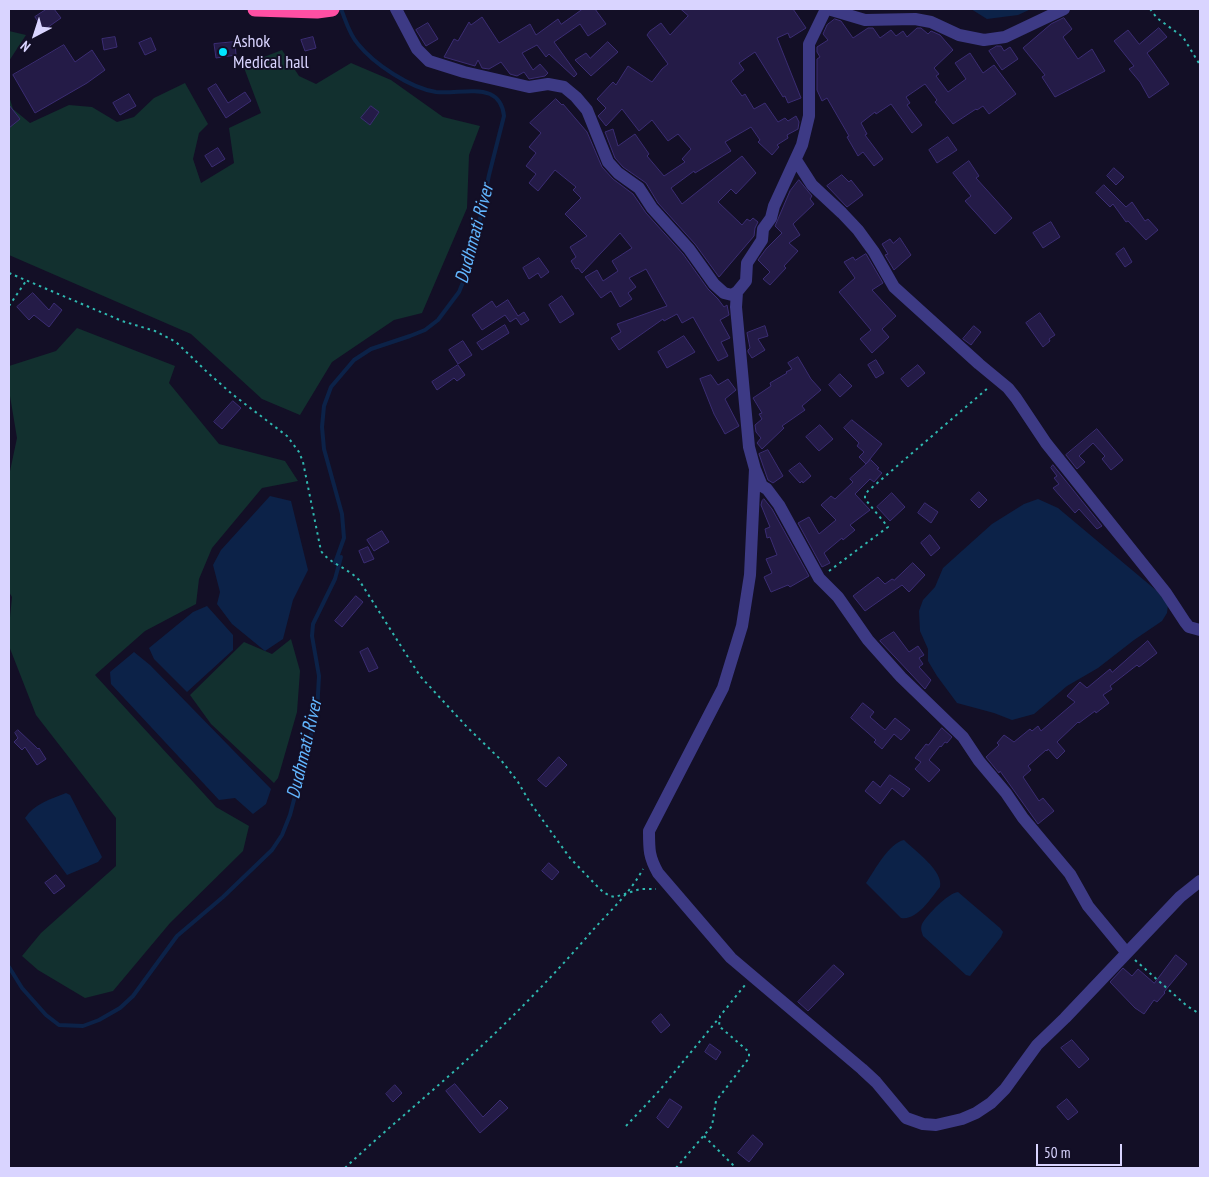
<!DOCTYPE html>
<style>
body{margin:0}
#map{position:relative;width:1209px;height:1177px;overflow:hidden;background:#130f26;font-family:"PT Sans Narrow",sans-serif}
canvas{display:block}
.frame{position:absolute;inset:0;border:10px solid #d9d4ff;pointer-events:none}
.north{position:absolute;left:10px;top:10px;width:50px;height:50px;-webkit-text-stroke:4px #130f26;paint-order:stroke;rotate:220deg;font-size:14px;font-weight:700;line-height:20px;text-align:center;color:#d9d4ff}
.north::after{content:'';display:block;margin:auto;width:18px;height:22px;background:#d9d4ff;clip-path:polygon(50% 0,100% 100%,50% 72%,0 100%)}
.scale{position:absolute;left:1036px;top:1144px;width:86px;height:22px;box-sizing:border-box;border:2px solid #d9d4ff;border-top:0;padding-left:6px;font-size:15px;line-height:18px;white-space:nowrap;color:#d9d4ff;-webkit-text-stroke:4px #130f26;paint-order:stroke}
</style>
<div id="map">
<canvas width="1209" height="1177"></canvas>
<div class="frame"></div>
<div class="north">N</div>
<div class="scale">50 m</div>
</div>
<script>
const ctx = document.querySelector('canvas').getContext('2d');
ctx.lineJoin = 'round';
function fill(path, color) {
  ctx.fillStyle = color;
  ctx.fill(path, 'evenodd');
}
function stroke(path, color, width, dash) {
  ctx.strokeStyle = color;
  ctx.lineWidth = width;
  ctx.lineCap = dash ? 'butt' : 'round';
  ctx.setLineDash(dash || []);
  ctx.stroke(path);
}
function label(font, color, halo, rows, align = 'center') {
  ctx.font = font + ' "PT Sans Narrow",sans-serif';
  ctx.lineWidth = 4;
  ctx.setLineDash([]);
  ctx.textBaseline = 'middle';
  ctx.strokeStyle = halo;
  ctx.fillStyle = color;
  for (const [text, x, y, turn = 0] of rows) {
    ctx.save();
    ctx.translate(x, y);
    ctx.rotate((+turn || 0) * Math.PI / 180);
    ctx.textAlign = isNaN(turn) ? turn : align;
    if (halo) ctx.strokeText(text, 0, 0);
    ctx.fillText(text, 0, 0);
    ctx.restore();
  }
}
fill(new Path2D(`
 M9,31L26,35L9,61Z
 M282,50L299,76L316,84L351,63L391,80L443,117L480,126L469,155L467,208L422,313L394,320L332,362L300,415L262,399L191,334L9,255V96L13,109L30,123L69,105L92,107L117,122L134,117L154,98L185,83L208,124L199,133L193,159L201,183L234,163L229,128L261,113L243,65Z
 M77,328L175,366L169,383L219,444L285,461L298,481L262,488L212,548L199,579L196,604L145,631L95,675L216,807L249,826L243,851L170,923L113,991L85,998L38,970L22,956L41,933L116,866V818L36,715L9,646V627L12,597L9,592V476L17,438L9,390V366L56,351Z
 M291,639L300,671L297,712L278,778L274,783L211,724L190,695L244,642L272,654Z`), '#12302f');
fill(new Path2D(`
 M971,9H1031L1018,15L987,19Z
 M270,496L291,501L308,570L293,600L283,639L265,651L232,624L217,604L220,592L213,565L221,550Z
 M1038,499L1058,508L1157,591L1168,605L1167,613L1162,621L1134,640L1098,668L1067,686L1034,714L1012,720L994,713L957,703L937,676L928,661V649L920,631L919,611L923,600L935,587L943,568L973,541L992,524L1024,504Z
 M207,606L233,635V650L187,692L154,659L149,648L193,612Z
 M134,652L150,665L271,789L266,804L253,814L235,798L219,800L111,684L110,672Z
 M66,793L70,795L102,857L98,862L67,875L25,818C34,804 51,799 66,793Z
 M904,840C915,851 944,871 940,887C931,898 917,921 901,918L866,883C875,870 889,843 904,840Z
 M958,892L1000,928L1003,932L1001,937L970,976L966,975L923,936C922,932 920,929 922,924C927,915 948,893 958,892Z`), '#0c2248');
stroke(new Path2D(`
 M9,967L22,988L46,1015L59,1025L83,1026L99,1020L120,1008L133,996L177,936L223,897L272,850L282,835L290,815L317,712L319,676L312,636L313,624L335,579L341,557L335,563L344,538L342,514L324,449L322,427L324,406L331,387L354,360L371,349L410,336L425,330L438,320L459,292L471,263L489,175L504,116C503,106 499,98 490,94C474,88 453,94 436,92C410,88 374,64 358,44C349,34 346,21 341,9`), '#0c2248', 4);
const building = new Path2D(`
 M47,9H54L61,18L44,30L35,17Z
 M583,9H595L606,24L588,36L580,24L554,42L577,74L574,77L549,54L546,57L537,45L522,53L533,70L540,64L548,73L545,76L529,79L524,72L517,76L510,74L501,62L489,69L482,68L478,60L475,66L444,57L454,39L458,41L469,22L471,25L482,17L499,43L530,24L536,35L558,19L561,24Z
 M681,9H793L806,28L790,38L788,33L777,38L801,98L788,103L785,96L783,97L755,52L739,63L744,70L731,81L742,96L745,94L754,109L765,103L778,122L785,118L788,121L796,116L799,122L798,129L787,135L788,138L777,145L779,147L772,155L758,142L760,140L751,127L725,142L731,151L695,173L694,171L671,188L682,204L742,156L756,173L736,194L731,189L718,202L742,225L747,219L750,221L753,218L758,222L755,228L754,236L719,277L695,244L658,203L646,183L623,167L615,158L605,132L613,129L618,146L635,134L649,154L647,156L664,176L685,162L682,159L691,149L678,134L668,141L652,120L639,131L622,109L606,126L598,116L606,108L597,99L613,82L616,85L628,66L652,82L662,69L668,64L647,35L650,31L661,23L670,35L688,16Z
 M1064,18L1072,29L1063,37L1078,59L1092,49L1105,71L1055,97L1042,77L1045,75L1023,48L1051,24Z
 M835,19L841,21L853,38L868,28H873L880,38L891,30L896,36L903,31L907,37L917,28H921L928,34L931,31L940,35L953,50L934,68L939,74L936,76L948,92L966,79L955,63L970,53L983,73L994,65L1016,94L989,114L983,106L977,110L976,109L953,124L935,102L937,100L925,84L922,86L906,97L910,103L907,105L922,125L912,133L891,104L876,114L875,112L861,123L867,134L865,135L883,159L874,166L863,152L858,156L847,137L849,136L827,98L822,101L817,90V59L820,57L817,52V47L828,40L823,34L827,25Z
 M428,23L438,39L426,46L416,30Z
 M1159,28L1167,37L1147,53L1169,84L1149,98L1140,82L1129,69L1134,66L1114,41L1128,30L1139,44Z
 M115,37L117,47L104,50L102,39Z
 M313,37L316,48L305,51L301,40Z
 M151,38L156,50L145,55L139,43Z
 M235,42L236,55L216,58L214,44Z
 M608,42L618,52L591,76L575,60L586,53L590,58Z
 M64,45L75,62L92,50L105,70L87,83L35,113L13,75Z
 M997,46H1001L1004,51L1010,47L1018,59L1002,70L989,51Z
 M216,84L228,103L245,92L251,101L226,118L208,89Z
 M129,94L136,106L120,115L113,103Z
 M556,99L562,105L563,104L587,132L602,167L613,179L633,194L646,213L683,254L708,289L718,299L724,307L727,305L729,315L720,320L730,338L721,342L728,356L718,361L693,317L682,323L677,314L664,321L663,319L619,350L611,338L621,332L617,324L667,306L646,269L629,278L636,287L628,293L632,299L620,307L611,291L601,298L585,277L597,270L603,281L618,271L612,261L632,248L620,233L582,273L578,268L576,269L571,261L576,257L570,247L587,236L565,214L581,198L573,190L576,187L555,170L538,191L529,183L536,174L526,166L536,153L529,147L541,133L530,123Z
 M9,105L20,119L9,128Z
 M371,106L379,112L370,125L361,118Z
 M948,137L957,150L937,163L929,150Z
 M218,148L225,159L212,167L205,156Z
 M969,161L979,176L976,178L1012,218L995,234L965,201L971,196L953,173Z
 M1114,168L1124,177L1116,185L1107,176Z
 M842,175L849,182L851,180L863,195L847,207L827,186Z
 M799,180L812,196L810,199L814,204L793,224L800,235L789,243L798,251L784,266L786,268L770,285L763,279L770,272L758,260L766,249L782,233L775,226L790,191Z
 M1104,185L1126,207L1132,202L1145,221L1148,219L1158,230L1146,240L1128,221L1126,222L1113,204L1110,207L1096,193Z
 M1051,222L1060,237L1043,248L1033,233Z
 M900,238L911,255L894,270L885,255L888,254L882,244L890,239L893,243Z
 M1124,248L1132,262L1125,267L1116,254Z
 M866,254L883,283L872,290L896,316L882,329L889,337L872,353L860,339L871,330L839,292L855,278L844,262L853,257L855,260Z
 M539,258L549,272L541,278L538,273L529,279L523,268Z
 M33,293L49,310L54,303L62,310L49,327L34,315L29,320L17,307Z
 M562,296L574,314L560,323L549,305Z
 M508,300L518,316L524,312L529,320L521,325L516,318L510,322L505,315L482,330L472,315L492,301L496,307Z
 M1040,313L1055,335L1049,339L1050,341L1043,347L1026,323Z
 M505,325L509,333L482,350L477,343Z
 M765,326L768,336L758,339L765,350L752,358L748,352V350L750,348L747,333Z
 M974,326L981,332L971,345L963,339Z
 M684,336L695,352L667,368L658,352Z
 M463,341L472,355L458,364L449,350Z
 M798,357L811,379L821,390L802,406L805,410L782,426L784,428L762,449L757,443L761,438L756,432L755,425L762,419L759,414L762,413L753,398L771,386L770,383L787,373L786,372L792,369L788,363Z
 M876,360L884,373L876,378L868,365Z
 M458,365L465,375L457,381L454,378L437,390L432,382Z
 M918,365L925,373L908,387L901,379Z
 M840,374L852,386L840,397L829,385Z
 M711,375L718,385L728,379L736,390L725,399L739,426L725,434L714,414L700,379Z
 M233,401L241,408L222,429L214,422Z
 M852,420L882,444L866,464L859,457L864,452L857,446L859,443L844,428Z
 M820,425L833,439L819,451L806,437Z
 M1097,429L1123,460L1111,470L1102,459L1105,456L1093,443L1079,456L1085,462L1077,469L1066,455Z
 M768,450L783,476L773,483L768,480L759,454Z
 M871,460L879,468L877,469L882,473L874,482L870,479L855,494L870,510L850,525L855,530L843,540L842,538L824,553L830,563L822,567L798,523L809,517L819,534L836,520L821,505L831,496L835,499L853,482L850,479Z
 M800,463L811,476L803,483L802,481L800,483L789,471Z
 M1053,465L1102,526L1097,529L1079,509L1075,513L1053,488L1059,484L1054,478L1057,476L1051,468Z
 M979,492L987,500L979,508L971,500Z
 M892,493L905,507L890,521L877,507Z
 M764,499L772,509L809,576L790,587L788,585L771,592L764,577L772,573L766,559L777,555L770,537L767,538L765,529L770,527L761,505L762,501Z
 M925,503L938,512L931,523L918,513Z
 M382,531L389,542L374,551L367,540Z
 M930,535L940,548L931,556L921,543Z
 M368,547L374,559L364,563L359,551Z
 M913,563L925,575L909,592L902,585L865,611L853,596L878,577L885,584L892,579L894,580Z
 M356,596L363,602L342,627L335,621Z
 M894,632L909,652L918,646L924,655L919,658L923,664L919,667L931,680L925,689L880,641Z
 M1148,641L1157,653L1139,667L1137,665L1110,686L1112,689L1103,695L1109,703L1096,713L1095,711L1079,723L1078,722L1057,742L1065,751L1057,759L1048,749L1047,751L1046,750L1028,766L1031,770L1023,777L1039,801L1043,798L1054,811L1038,824L1000,771L999,773L986,757L999,745L997,743L1004,735L1014,742L1030,729L1032,731L1038,726L1041,731L1075,702L1067,696L1080,682L1087,688L1110,669L1112,672Z
 M368,648L378,668L369,672L360,652Z
 M863,703L874,712L870,717L885,730L895,718L910,730L901,740L894,734L882,749L874,742L876,740L851,718Z
 M942,728L952,737L947,743L945,742L941,747L940,746L929,760L940,770L929,782L915,769L921,762L915,758L926,744L928,745Z
 M18,730L38,749L39,748L46,759L37,765L25,747L22,750L14,742L18,738L15,733Z
 M559,757L567,765L546,787L538,780Z
 M890,775L910,789L903,797L892,788L880,804L865,791L873,781L880,787Z
 M549,863L559,872L552,880L542,871Z
 M56,875L65,886L54,894L45,883Z
 M1176,955L1187,964L1164,992L1165,993L1157,1002L1154,1000L1144,1014L1135,1008L1110,982L1123,968L1132,976L1138,969L1154,983Z
 M834,965L844,974L808,1011L798,1002Z
 M661,1014L670,1025L661,1033L652,1022Z
 M1072,1040L1089,1059L1079,1068L1061,1048Z
 M710,1044L721,1052L716,1060L705,1052Z
 M455,1084L483,1117L500,1100L508,1108L480,1133L446,1091Z
 M395,1085L402,1093L393,1102L386,1094Z
 M670,1099L682,1107L668,1128L657,1118Z
 M1067,1099L1078,1112L1068,1120L1057,1107Z
 M753,1135L763,1144L749,1162L738,1153Z`);
fill(building, '#241b47');
stroke(building, '#3b2d73', 1);
stroke(new Path2D(`
 M1150,9L1157,18L1183,37L1200,65
 M9,273L122,321L155,331L176,342L207,372L232,394L287,436L299,452L303,462L321,551C330,564 348,568 359,580L420,676L467,727L501,760L518,782L529,801L570,858L594,883L603,892L610,896L615,897L640,889H656
 M9,306L26,281
 M829,571L888,527L865,499V495L868,491L988,388
 M1135,960L1187,1006L1200,1014
 M626,1126L659,1091L719,1018
 M704,1136L736,1168
 M345,1168C382,1133 421,1101 459,1067C506,1024 551,979 592,931C609,912 631,892 643,869
 M676,1168L712,1126L716,1101L749,1058V1052L719,1026L720,1016L745,985`), '#2fb8b0', 2, [2.5, 4]);
stroke(new Path2D(`
 M396,9L417,49L429,61L464,72L529,87L548,84L564,87L576,97L587,110L608,162L618,173L639,188L652,208L689,249L714,284L724,293L732,295L737,292
 M826,9L809,44V116L802,145L774,206L771,218L763,229L762,240L747,263L746,281L737,292L736,307L749,447L755,469L762,486L767,489L779,505L819,578L838,597L868,640L901,677L963,737L979,761L1006,793L1023,818L1070,874L1088,906L1126,952
 M828,9L865,20L915,19L931,22L959,35L984,40L1005,37L1064,9
 M796,160L812,185L842,213L858,230L874,252L894,287L979,364L1008,388L1016,398L1046,443L1166,593L1185,622L1189,627L1200,630
 M755,469L750,575L742,626L723,688L649,831C649,850 649,857 658,873L731,958L862,1069L876,1082L906,1118L923,1124L936,1125L962,1119L976,1113L991,1103L1005,1089L1037,1045L1065,1018L1180,897L1200,881`), '#3d3a85', 12);
stroke(new Path2D(`
 M255,9L317,11L332,9`), '#ff4fa3', 15);
for (const [x, y, r, color] of [
 [223,52,5,"#00e5ff"]
]) {
  const dot = new Path2D();
  dot.arc(x, y, r, 0, 2 * Math.PI);
  ctx.fillStyle = color;
  ctx.fill(dot);
  stroke(dot, '#130f26', 2);
}
label('18px', '#d9d4ff', '#130f26', [
 ["Ashok",233,42],
 ["Medical hall",233,63]
], 'left');
label('italic 19px', '#62b6ff', '#130f26', [
 ["Dudhmati River",475,234,-75],
 ["Dudhmati River",305,749,-77]
]);
</script>
